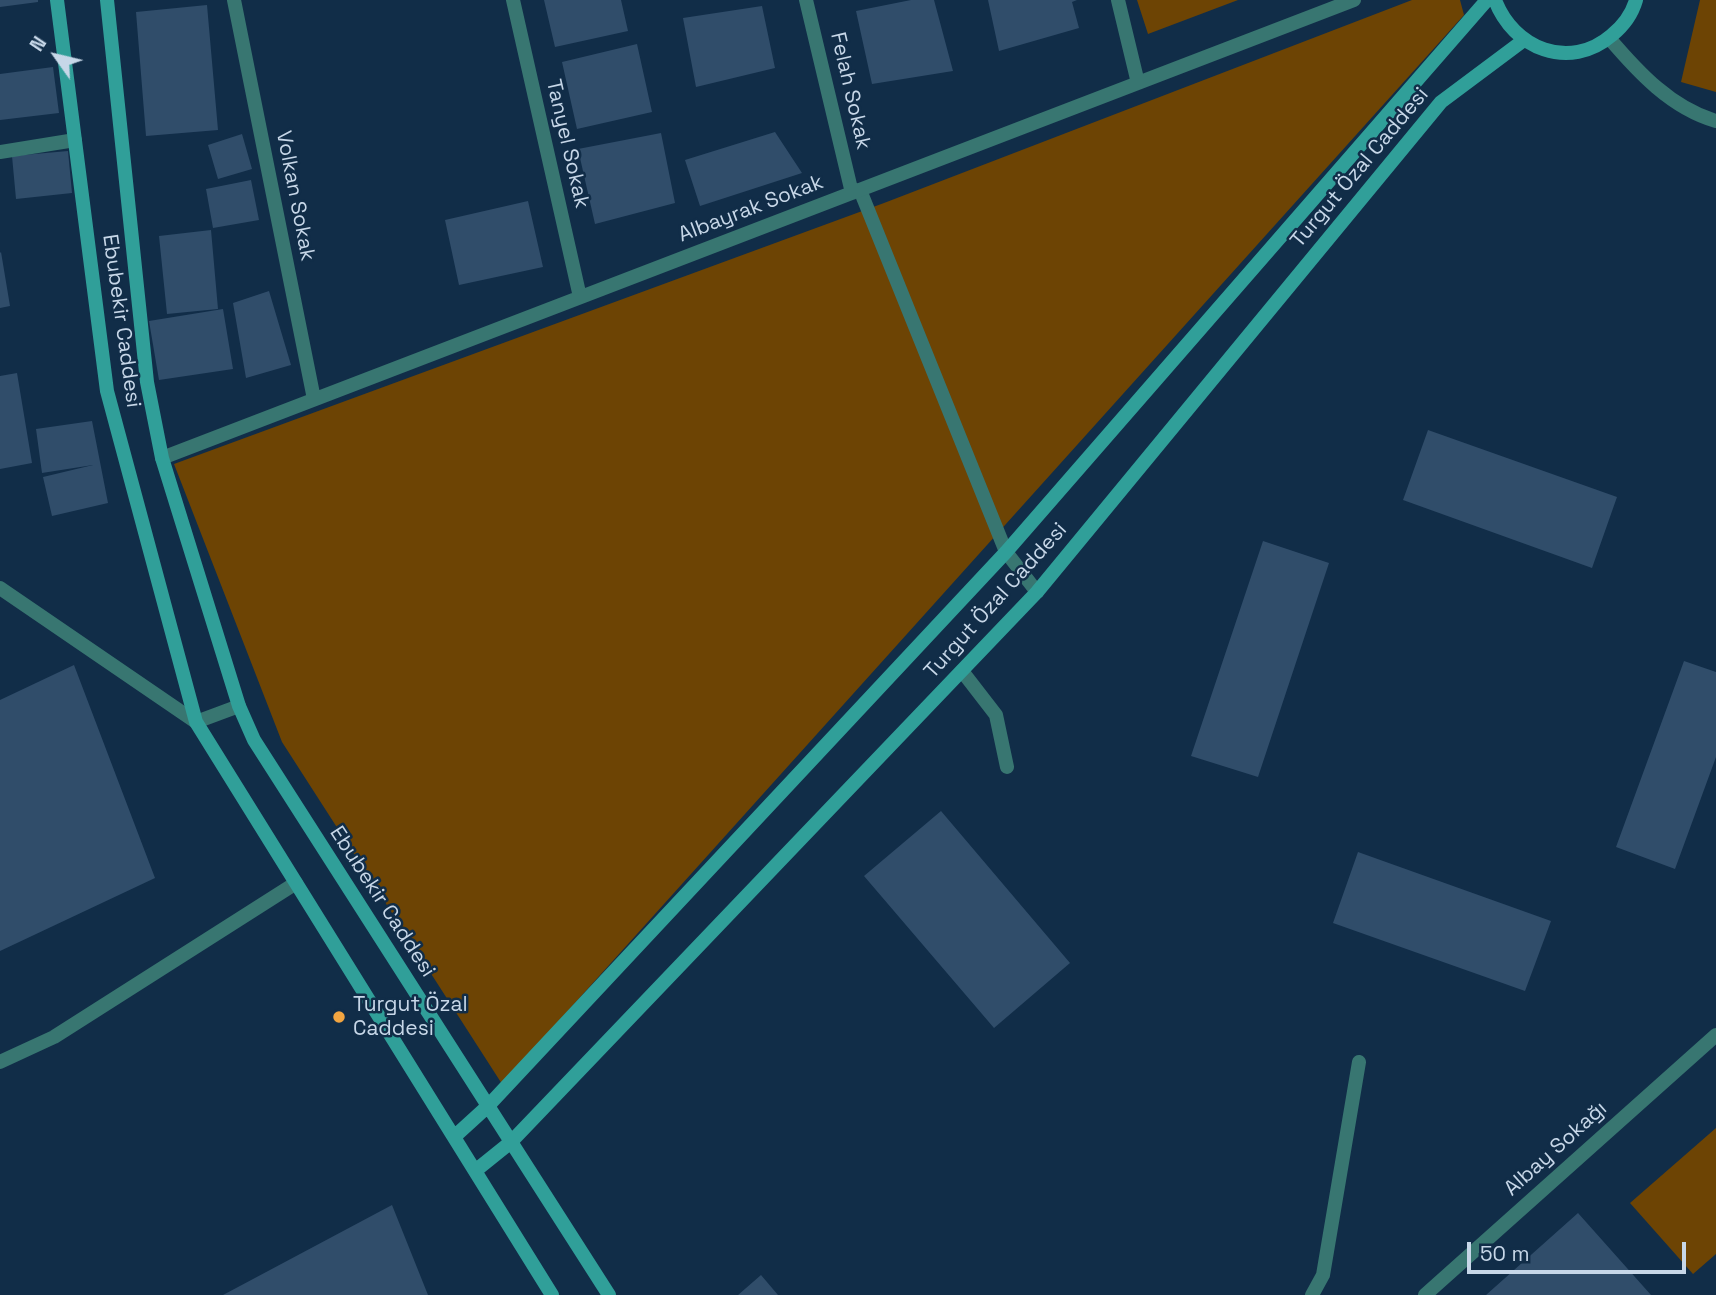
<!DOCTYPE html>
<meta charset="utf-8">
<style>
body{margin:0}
#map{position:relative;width:1716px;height:1295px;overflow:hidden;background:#112d48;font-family:"Space Grotesk",sans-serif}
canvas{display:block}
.north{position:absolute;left:21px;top:21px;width:70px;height:70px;-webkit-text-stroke:5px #112d48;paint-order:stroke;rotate:304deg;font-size:19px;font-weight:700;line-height:28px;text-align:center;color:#c7d7e8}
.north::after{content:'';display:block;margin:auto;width:24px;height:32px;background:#c7d7e8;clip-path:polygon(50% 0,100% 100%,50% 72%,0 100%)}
.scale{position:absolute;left:1467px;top:1242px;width:219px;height:32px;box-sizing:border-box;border:4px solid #c7d7e8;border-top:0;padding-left:9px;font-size:21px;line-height:24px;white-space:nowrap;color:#c7d7e8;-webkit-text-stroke:5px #112d48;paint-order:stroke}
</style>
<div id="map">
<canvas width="1716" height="1295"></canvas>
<div class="north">N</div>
<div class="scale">50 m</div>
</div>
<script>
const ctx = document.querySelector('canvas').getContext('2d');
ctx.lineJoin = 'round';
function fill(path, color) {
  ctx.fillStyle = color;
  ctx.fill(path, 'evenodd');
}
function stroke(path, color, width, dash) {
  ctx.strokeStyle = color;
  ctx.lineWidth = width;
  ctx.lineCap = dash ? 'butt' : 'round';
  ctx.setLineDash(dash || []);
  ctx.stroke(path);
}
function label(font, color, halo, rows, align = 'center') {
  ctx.font = font + ' "Space Grotesk",sans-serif';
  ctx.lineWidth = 5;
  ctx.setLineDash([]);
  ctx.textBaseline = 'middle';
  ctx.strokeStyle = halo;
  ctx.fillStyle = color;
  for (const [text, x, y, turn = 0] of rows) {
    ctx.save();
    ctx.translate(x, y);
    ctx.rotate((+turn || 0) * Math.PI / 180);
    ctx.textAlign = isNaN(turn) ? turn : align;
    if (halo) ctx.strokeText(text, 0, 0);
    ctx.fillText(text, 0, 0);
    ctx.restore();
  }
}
fill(new Path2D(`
 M1137,0H1238L1148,34Z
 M1412,0H1460L1464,15L502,1084L282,742L174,464L884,203Z
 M1700,0H1716V92L1681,82Z
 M1716,1128V1254L1693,1274L1630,1203Z`), '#6d4404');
fill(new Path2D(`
 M0,0H38V2L0,7Z
 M544,0H621L628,31L555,47Z
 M911,0H934L953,71L872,84L856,11Z
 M988,0H1077L1072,2L1079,28L999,51Z
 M207,5L218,130L146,136L136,12Z
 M762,6L775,68L696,87L683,18Z
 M637,44L652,112L577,129L562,62Z
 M53,67L59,113L0,120V74Z
 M775,132L802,173L700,206L685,160Z
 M661,133L675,203L595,224L578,149Z
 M242,134L252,169L218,179L208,145Z
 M68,151L72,193L16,199L12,156Z
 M251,180L259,220L213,228L206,189Z
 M528,201L543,267L459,285L445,220Z
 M211,230L218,309L167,314L159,236Z
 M1,252L10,306L0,308V253Z
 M269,291L291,365L246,378L233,303Z
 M223,309L233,369L159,380L149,321Z
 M17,373L32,463L0,469V376Z
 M92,421L108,503L52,516L43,477L93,465L42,473L36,429Z
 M1428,430L1617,497L1592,568L1403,500Z
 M1263,541L1329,563L1258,777L1191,756Z
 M1684,661L1716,672V757L1675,869L1616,847Z
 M74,665L155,878L0,951V700Z
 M941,811L1070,963L994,1028L864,876Z
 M1358,852L1551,921L1525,991L1333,923Z
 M392,1205L428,1295H223Z
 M1578,1213L1651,1295H1486Z
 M761,1275L778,1295H738Z`), '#304d6a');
stroke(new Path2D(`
 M860,190L1006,552L1037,592
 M962,671L996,715L1007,767
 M1312,1295L1323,1275L1359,1062`), '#387671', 14);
stroke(new Path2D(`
 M234,0L314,399
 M513,0L580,297
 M806,0L852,193
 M1118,0L1138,83
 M1609,38C1638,72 1671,108 1716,121
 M0,152L75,140
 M162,458L1354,0
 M0,588L196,722L239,706
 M0,1062L54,1037L296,883
 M1425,1295L1716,1035`), '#387671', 14);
stroke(new Path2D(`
 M57,0L107,391L196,722L552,1295
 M107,0L147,382L162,458L239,706L254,740L609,1295
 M1495,0C1513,48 1569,72 1612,35C1623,26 1632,14 1636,0
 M454,1137L488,1106L1006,552L1487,0
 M475,1171L511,1142L1037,592L1441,102L1524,40`), '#309f99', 14);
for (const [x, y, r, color] of [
 [339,1017,7,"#f2a541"]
]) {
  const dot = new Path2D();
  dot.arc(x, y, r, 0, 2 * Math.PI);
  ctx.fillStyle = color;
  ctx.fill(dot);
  stroke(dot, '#112d48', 2.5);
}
label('21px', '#c7d7e8', '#112d48', [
 ["Felah Sokak",850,91,77],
 ["Tanyel Sokak",567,144,77],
 ["Turgut Özal Caddesi",1360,168,-50],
 ["Volkan Sokak",295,196,79],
 ["Albayrak Sokak",751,209,-21],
 ["Ebubekir Caddesi",121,321,82],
 ["Turgut Özal Caddesi",996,601,-48],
 ["Ebubekir Caddesi",382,902,57],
 ["Albay Sokağı",1556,1149,-42]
]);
label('21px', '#c7d7e8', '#112d48', [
 ["Turgut Özal",353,1005],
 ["Caddesi",353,1029]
], 'left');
</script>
